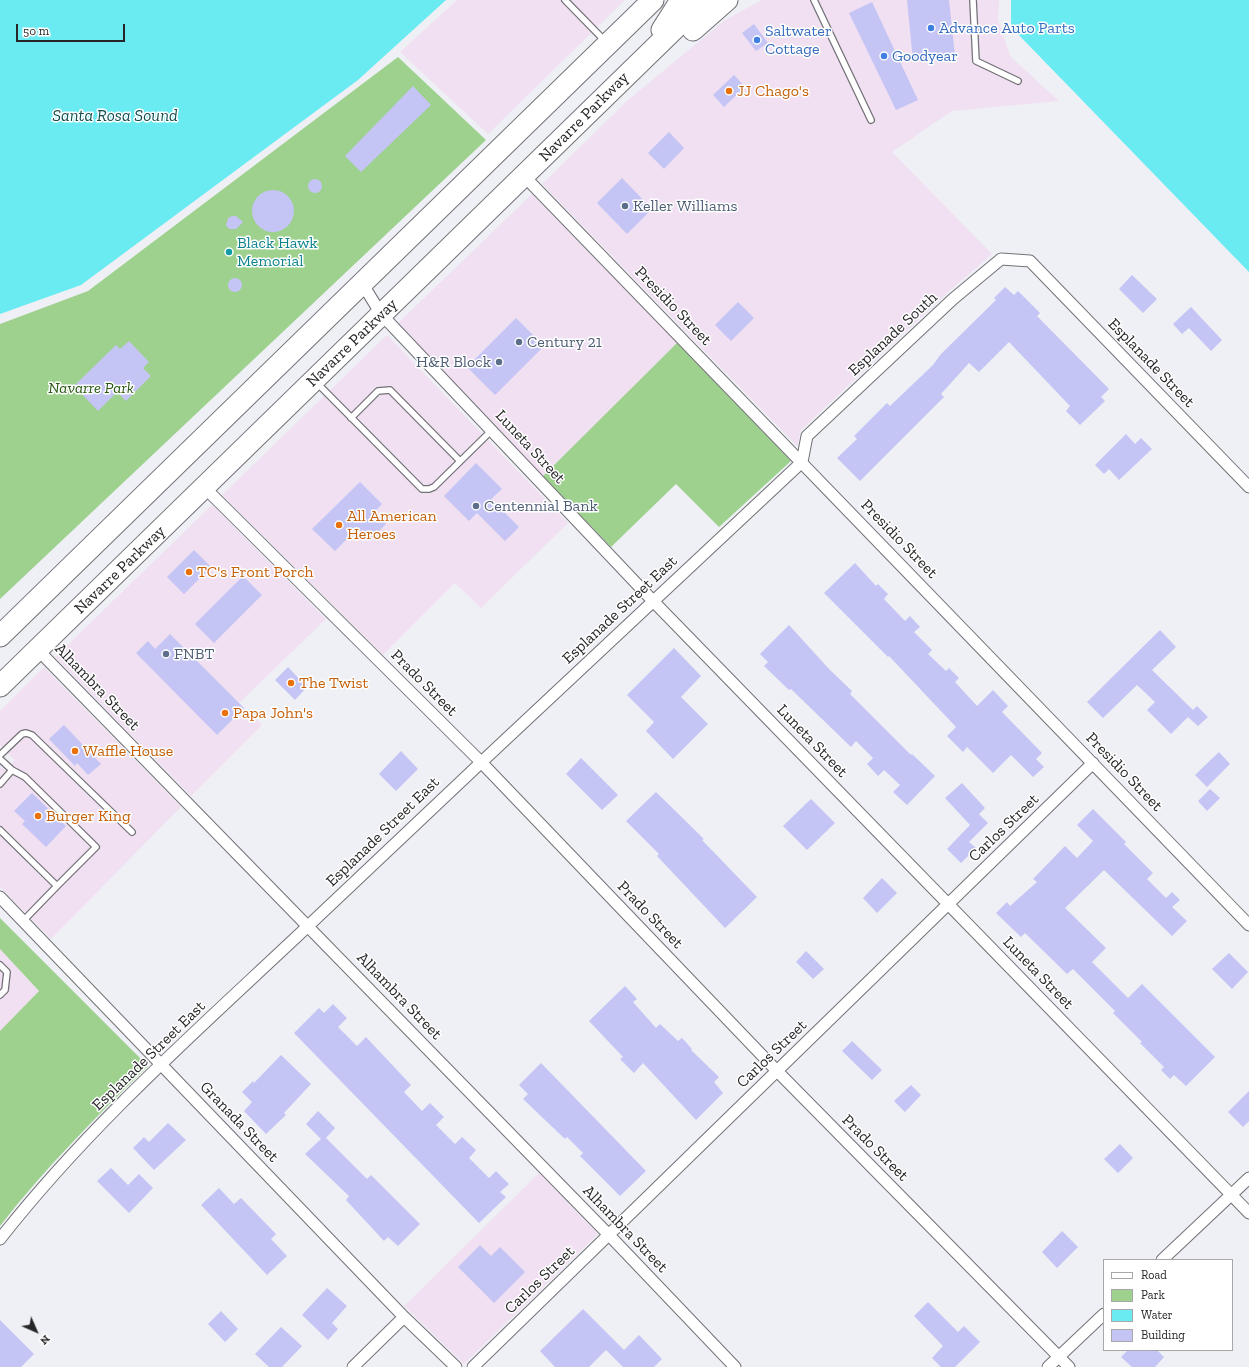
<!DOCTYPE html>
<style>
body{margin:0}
#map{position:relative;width:1249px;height:1367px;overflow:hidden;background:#eff0f5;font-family:"Zilla Slab",serif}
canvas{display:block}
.legend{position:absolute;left:1103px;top:1259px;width:130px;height:92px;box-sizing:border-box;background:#fff;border:1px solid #a8a8a9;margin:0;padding:5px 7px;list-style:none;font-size:12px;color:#262628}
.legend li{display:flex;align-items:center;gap:8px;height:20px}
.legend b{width:20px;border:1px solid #a8a8a9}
.north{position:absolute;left:16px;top:1311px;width:40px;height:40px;-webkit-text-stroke:3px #fff;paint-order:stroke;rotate:135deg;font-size:11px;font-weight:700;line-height:16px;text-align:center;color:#262628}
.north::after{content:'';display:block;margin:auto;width:14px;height:18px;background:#262628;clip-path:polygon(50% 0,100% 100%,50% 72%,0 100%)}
.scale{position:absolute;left:16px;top:24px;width:109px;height:18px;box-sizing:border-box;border:2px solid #262628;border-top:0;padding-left:5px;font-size:12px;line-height:14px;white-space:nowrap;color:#262628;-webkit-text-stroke:3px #fff;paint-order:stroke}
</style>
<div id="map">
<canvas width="1249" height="1367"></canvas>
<ul class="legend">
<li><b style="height:5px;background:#fff"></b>Road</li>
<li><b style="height:11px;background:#9ed18e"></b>Park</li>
<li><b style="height:11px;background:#6aebf2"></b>Water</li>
<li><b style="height:11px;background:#c4c4f5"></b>Building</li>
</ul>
<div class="north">N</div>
<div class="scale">50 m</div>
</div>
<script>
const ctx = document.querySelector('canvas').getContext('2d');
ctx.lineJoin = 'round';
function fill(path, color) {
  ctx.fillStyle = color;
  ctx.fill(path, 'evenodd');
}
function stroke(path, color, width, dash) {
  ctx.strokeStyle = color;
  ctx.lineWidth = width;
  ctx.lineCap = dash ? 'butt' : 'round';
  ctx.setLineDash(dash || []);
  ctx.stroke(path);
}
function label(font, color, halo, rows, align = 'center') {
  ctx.font = font + ' "Zilla Slab",serif';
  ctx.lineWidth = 3;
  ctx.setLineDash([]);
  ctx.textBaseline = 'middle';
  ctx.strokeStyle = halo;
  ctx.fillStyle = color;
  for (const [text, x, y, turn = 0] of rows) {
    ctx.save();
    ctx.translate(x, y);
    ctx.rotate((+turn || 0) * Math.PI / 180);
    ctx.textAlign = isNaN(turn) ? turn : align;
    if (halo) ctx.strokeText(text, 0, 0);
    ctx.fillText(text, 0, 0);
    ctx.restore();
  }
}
fill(new Path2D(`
 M457,0H625L488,134L400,52Z
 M762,0H999L998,19L1010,56L1059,101L952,111L892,152L992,254L947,293L801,430L797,446L542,184L628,100L725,20Z
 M532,194L677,343L543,476L397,324Z
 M387,335L568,523L481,608L455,583L383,655L222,495Z
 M212,505L326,619L239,703L262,725L191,796L55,657Z
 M44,667L181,807L51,939L0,887V766L5,770L15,760L0,745V711Z
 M0,949L39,991L0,1031Z
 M539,1173L598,1234L464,1364L404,1306Z`), '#f1e0f2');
fill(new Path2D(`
 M398,57L486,140L0,599V324L88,291Z
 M677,343L791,461L719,527L676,484L611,547L543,476Z
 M0,918L148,1066C96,1117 45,1168 0,1226V1031L39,991L0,949Z`), '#9ed18e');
fill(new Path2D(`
 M0,0H446L358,80L81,285L0,314Z
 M1011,0H1249V272L1011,27Z`), '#6aebf2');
fill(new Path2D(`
 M907,0H949L955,56L913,61Z
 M872,2L918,100L896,110L849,13Z
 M754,24L768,43L756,51L742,33Z
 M734,75L745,87L724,107L713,95Z
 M413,86L431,105L361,172L345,156Z
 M669,132L684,148L664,169L648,153Z
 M622,178L652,209L627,234L597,203Z
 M308 186a7 7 0 1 1 14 0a7 7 0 1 1-14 0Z
 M252 211a21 21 0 1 1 42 0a21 21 0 1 1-42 0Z
 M232,216H236L243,222L236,229H229L226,225L228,218Z
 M1132,275L1157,299L1143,313L1119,289Z
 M228 285a7 7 0 1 1 14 0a7 7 0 1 1-14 0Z
 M1005,287L1014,295L1018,291L1040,313L1037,316L1109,389L1101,397L1105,401L1080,425L1066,411L1070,406L1009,342L979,372L969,363L941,394L944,397L860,481L837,458L857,439L854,436L887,403L890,406L933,365L941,354L996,300L994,298Z
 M738,302L754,318L731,341L715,325Z
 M1191,307L1222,340L1211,351L1189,328L1182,334L1173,324Z
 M516,318L544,346L495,395L467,367Z
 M129,341L149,362L143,368L151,376L126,401L117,392L98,411L74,386L116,345L120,349Z
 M1126,434L1135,444L1141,438L1152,449L1119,480L1109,469L1104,474L1095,465Z
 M476,463L502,489L491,499L519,527L505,541L477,513L469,521L444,496Z
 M360,482L382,504L374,512L386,524L369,541L357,529L335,551L312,529Z
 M194,550L211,567L184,594L167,577Z
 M855,563L876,586L878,584L888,594L884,599L905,621L910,616L920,627L914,632L932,650L928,654L946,671L949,668L959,678L955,682L977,706L993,690L1008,706L1002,712L1042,753L1036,759L1044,767L1033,777L1011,755L993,773L967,747L963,752L947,736L956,727L889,656L888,657L824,593Z
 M243,576L262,595L214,643L195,624Z
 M789,625L829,669L852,691L850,694L911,755L912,754L935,776L907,805L893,792L900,785L884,770L878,776L867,764L873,758L856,741L851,747L791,689L789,690L764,666L768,662L760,654Z
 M1160,630L1176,647L1152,670L1193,710L1197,706L1208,717L1198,726L1188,717L1171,734L1147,710L1155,702L1137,685L1103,718L1087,702Z
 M170,634L244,708L217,735L136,653L148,641L155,649Z
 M674,648L701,676L681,697L708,724L673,759L646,731L654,722L627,695Z
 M288,667L307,687L295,700L275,680Z
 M64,725L101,764L88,775L77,763L75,766L49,739Z
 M401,751L418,769L396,791L379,774Z
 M1219,752L1230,764L1207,787L1195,775Z
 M581,758L618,795L602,810L566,774Z
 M962,783L985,808L979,814L988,823L969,842L976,848L961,863L947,849L970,825L945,798Z
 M1210,789L1220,798L1207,811L1198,801Z
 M656,792L704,839L702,840L757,897L725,928L657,856L659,854L626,821Z
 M32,793L66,826L46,847L22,824L25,821L14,811Z
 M811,799L835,823L807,850L783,826Z
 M1093,809L1126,842L1124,844L1153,873L1147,879L1166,898L1172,892L1180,900L1172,907L1187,921L1172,936L1104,870L1065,908L1106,948L1092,962L1128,998L1142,984L1215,1057L1186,1086L1174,1075L1170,1079L1161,1070L1164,1067L1140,1043L1142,1042L1113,1013L1115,1011L1073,969L1067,974L1025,933L1021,937L996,913L1007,902L1010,906L1037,882L1033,879L1065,846L1077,858L1093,841L1077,825Z
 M882,878L897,893L877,913L863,898Z
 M806,951L824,969L813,979L796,962Z
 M1229,953L1248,972L1232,989L1212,969Z
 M625,986L637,999L633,1002L656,1028L660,1024L678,1041L682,1038L692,1049L691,1050L719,1077L714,1082L723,1093L696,1120L643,1063L634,1073L620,1059L623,1057L589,1021Z
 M333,1004L347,1018L338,1027L357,1046L366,1037L411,1085L404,1092L422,1111L430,1103L444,1117L436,1125L455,1144L462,1137L476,1150L469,1158L489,1178L496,1171L509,1184L500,1192L506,1197L479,1223L294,1033L319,1008L324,1013Z
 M852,1041L882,1070L872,1080L842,1051Z
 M281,1055L311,1084L284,1113L286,1115L266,1134L244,1111L252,1102L242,1092L253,1081L254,1083Z
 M541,1063L646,1171L620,1196L580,1156L583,1153L567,1137L565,1139L523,1099L528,1094L519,1085Z
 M911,1085L921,1095L905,1112L894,1101Z
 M1249,1091V1121L1243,1127L1228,1112Z
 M318,1111L335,1128L326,1138L367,1179L371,1175L420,1224L398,1246L388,1237L384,1241L346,1200L349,1196L305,1154L321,1139L306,1124Z
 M168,1123L186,1140L154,1170L133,1148L144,1137L149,1142Z
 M1120,1144L1133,1158L1118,1173L1104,1159Z
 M111,1168L128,1185L139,1174L153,1188L129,1213L97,1181Z
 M219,1188L234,1204L241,1198L276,1234L271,1239L287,1256L267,1275L201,1205Z
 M1062,1231L1078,1247L1057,1268L1042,1252Z
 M480,1245L491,1256L500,1247L525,1272L494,1303L458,1267Z
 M327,1288L347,1306L332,1323L338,1329L328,1340L302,1315Z
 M928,1302L958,1332L964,1326L980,1342L955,1367H941L932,1358L943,1346L914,1316Z
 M583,1309L624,1350L639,1335L662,1359L654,1367H623L606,1350L589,1367H555L540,1351Z
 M221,1311L238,1329L225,1342L208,1324Z
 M0,1320L34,1354L21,1367H0Z
 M281,1327L302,1346L282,1367H269L255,1354Z
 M1128,1350H1157L1164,1357L1155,1367H1132L1121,1357Z`), '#c4c4f5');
const lane = new Path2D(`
 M565,0L605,41
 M814,0L871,120
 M973,0L976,61L1018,81
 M317,383L422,489H429L434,487L492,430
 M351,418L378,391L390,390L460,461
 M0,755L22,734L26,733L32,735L132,832
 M0,759L12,770L0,784
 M12,770L25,777L96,847L57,886
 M0,830L57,886L23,921
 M0,965L7,972L5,990L0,995`);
const street = new Path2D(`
 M524,176L1249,925
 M362,283L381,314L653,601L1249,1213
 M205,488L481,762L777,1071L1069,1367
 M38,650L609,1235L735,1367
 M0,897L404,1317L456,1367
 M0,1239C90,1124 201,1027 307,927C471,771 637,616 802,462L807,436L953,299L1001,259L1030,261L1249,487
 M1162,1260L1249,1178
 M353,1367L404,1317
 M473,1367L1093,763
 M1048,1367L1104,1314`);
const highway = new Path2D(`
 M662,30L681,0
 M693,30L727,0
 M0,636L653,0
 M0,686L704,0`);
stroke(lane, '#727277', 8);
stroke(street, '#727277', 13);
stroke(highway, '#727277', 23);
stroke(lane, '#fff', 5.5);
stroke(street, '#fff', 11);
stroke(highway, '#fff', 21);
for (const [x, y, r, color] of [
 [931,28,4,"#3f7fe0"],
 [757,40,4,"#3f7fe0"],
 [884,56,4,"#3f7fe0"],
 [729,91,4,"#e8710a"],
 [625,206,4,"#5c6f8a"],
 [229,252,4,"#0f9aa8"],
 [519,342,4,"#5c6f8a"],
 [499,362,4,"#5c6f8a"],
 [476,506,4,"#5c6f8a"],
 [339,525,4,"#e8710a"],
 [189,572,4,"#e8710a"],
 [166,654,4,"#5c6f8a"],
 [291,683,4,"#e8710a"],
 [225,713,4,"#e8710a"],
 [75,751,4,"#e8710a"],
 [38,816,4,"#e8710a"]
]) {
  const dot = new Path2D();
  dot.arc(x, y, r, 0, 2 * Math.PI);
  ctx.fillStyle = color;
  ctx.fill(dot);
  stroke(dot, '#fff', 1.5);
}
label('16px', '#366cbe', '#fff', [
 ["Advance Auto Parts",939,28],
 ["Saltwater",765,31],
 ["Cottage",765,49],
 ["Goodyear",892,56]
], 'left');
label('16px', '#c56008', '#fff', [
 ["JJ Chago's",737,91],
 ["All American",347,516],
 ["Heroes",347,534],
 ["TC's Front Porch",197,572],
 ["The Twist",299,683],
 ["Papa John's",233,713],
 ["Waffle House",83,751],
 ["Burger King",46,816]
], 'left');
label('16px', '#262628', '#fff', [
 ["Navarre Parkway",584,117,-45],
 ["Presidio Street",673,306,46],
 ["Esplanade South",893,334,-43],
 ["Navarre Parkway",352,343,-44],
 ["Esplanade Street",1151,363,46],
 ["Luneta Street",530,447,47],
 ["Presidio Street",899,539,46],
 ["Navarre Parkway",120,570,-44],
 ["Esplanade Street East",620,610,-43],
 ["Prado Street",424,683,45],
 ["Alhambra Street",97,687,46],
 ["Luneta Street",812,741,46],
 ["Presidio Street",1124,772,46],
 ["Carlos Street",1004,828,-44],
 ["Esplanade Street East",383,832,-44],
 ["Prado Street",650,915,46],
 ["Luneta Street",1038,973,46],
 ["Alhambra Street",399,996,46],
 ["Carlos Street",772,1054,-44],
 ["Esplanade Street East",149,1056,-44],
 ["Granada Street",239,1122,46],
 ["Prado Street",875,1148,45],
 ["Alhambra Street",625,1229,46],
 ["Carlos Street",540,1280,-44]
]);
label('16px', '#4e5e75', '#fff', [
 ["Keller Williams",633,206],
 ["Century 21",527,342],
 ["H&R Block",491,362,"right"],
 ["Centennial Bank",484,506],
 ["FNBT",174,654]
], 'left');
label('16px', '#0d838f', '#fff', [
 ["Black Hawk",237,243],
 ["Memorial",237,261]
], 'left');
label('italic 16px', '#265810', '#fff', [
 ["Navarre Park",91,388]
]);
label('italic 17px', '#154e51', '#fff', [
 ["Santa Rosa Sound",115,116]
]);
</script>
